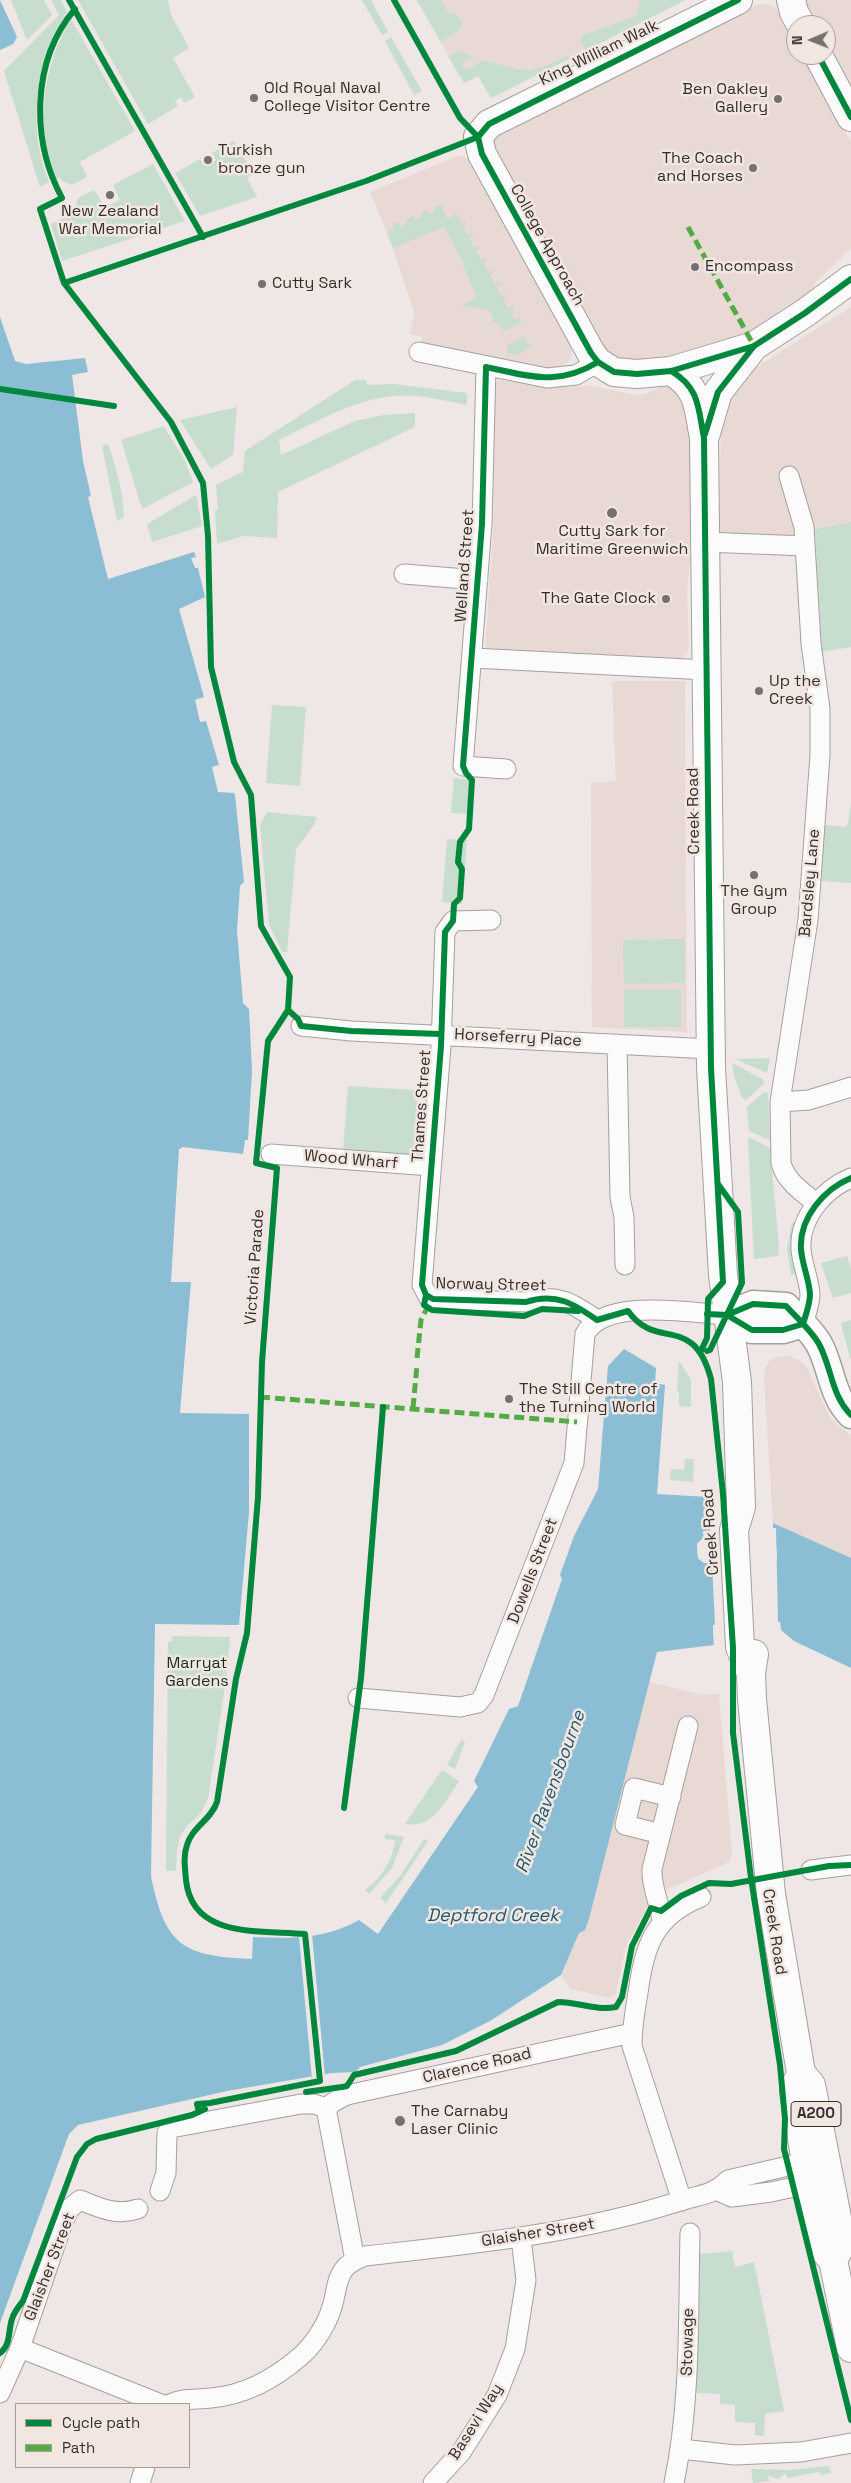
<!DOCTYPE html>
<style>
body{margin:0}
#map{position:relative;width:851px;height:2483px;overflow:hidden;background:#eee7e5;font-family:"Space Grotesk",sans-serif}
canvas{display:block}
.legend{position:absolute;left:15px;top:2403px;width:175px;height:65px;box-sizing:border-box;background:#f2e6e1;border:1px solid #a69d99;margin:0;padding:6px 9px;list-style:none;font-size:15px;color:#35302e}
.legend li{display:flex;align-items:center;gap:10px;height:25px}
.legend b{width:25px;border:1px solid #a69d99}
.north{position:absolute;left:786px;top:15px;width:50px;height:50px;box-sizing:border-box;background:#f2e6e1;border:1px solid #a69d99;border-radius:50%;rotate:269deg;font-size:14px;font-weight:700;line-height:20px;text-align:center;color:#35302e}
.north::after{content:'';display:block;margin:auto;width:18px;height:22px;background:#76706e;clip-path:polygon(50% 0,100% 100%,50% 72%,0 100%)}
</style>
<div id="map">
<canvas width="851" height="2483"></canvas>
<ul class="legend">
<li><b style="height:6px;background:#00873e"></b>Cycle path</li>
<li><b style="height:6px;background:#54ab44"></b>Path</li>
</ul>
<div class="north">N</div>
</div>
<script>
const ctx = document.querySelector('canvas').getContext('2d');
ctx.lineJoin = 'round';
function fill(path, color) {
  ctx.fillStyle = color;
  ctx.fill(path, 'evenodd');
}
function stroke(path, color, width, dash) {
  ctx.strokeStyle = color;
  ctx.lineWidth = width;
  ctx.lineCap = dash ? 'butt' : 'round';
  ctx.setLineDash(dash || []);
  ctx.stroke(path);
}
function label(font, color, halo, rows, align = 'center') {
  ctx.font = font + ' "Space Grotesk",sans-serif';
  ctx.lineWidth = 5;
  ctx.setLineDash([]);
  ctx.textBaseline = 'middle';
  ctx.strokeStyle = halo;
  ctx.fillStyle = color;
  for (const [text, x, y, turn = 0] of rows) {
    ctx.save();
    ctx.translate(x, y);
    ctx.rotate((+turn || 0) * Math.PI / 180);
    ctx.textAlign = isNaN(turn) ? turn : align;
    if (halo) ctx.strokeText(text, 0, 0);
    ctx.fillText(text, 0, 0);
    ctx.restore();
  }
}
fill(new Path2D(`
 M417,0H685L491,98L478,76L464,83Z
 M803,0H851V87L826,42V25H817Z
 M762,4H769L778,10L796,43V55H803L851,142V248L816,282L809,293L752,332L679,360H617L604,349L492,147V140L732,15L750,7Z
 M457,156H463L468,160L571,345L572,356L564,367L547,369L421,343L422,337L410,334L414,313L393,248L370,192Z
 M851,307V522L815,529L794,536L723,534L719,529L721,411L744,375Z
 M499,380L548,387L593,386L634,395L646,394L668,384L690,402V561L687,591L689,645L688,651L679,661L673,662L485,648L493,537L495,415L492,411L493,385Z
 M612,681H685L687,1032L592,1027L591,783L616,781Z
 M788,1356L799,1360L806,1366L830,1418L851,1436V1558L773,1523L764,1378L765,1368L769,1361L777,1357Z
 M649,1682L700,1694H719L732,1853L729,1862L669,1889L665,1888L646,1910L626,1945L616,1994L610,1998L571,1989L561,1975L579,1932L585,1930L589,1919Z`), '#e8d9d4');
fill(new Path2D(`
 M11,0H44L52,15L27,40Z
 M51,0H61L67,12C36,62 26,126 49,182L40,187L4,71L59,15Z
 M78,0H168L171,15L189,48L173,58L195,97L184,103L181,97L175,101L178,106L148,124Z
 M362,0H371L388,32L382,35Z
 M417,0H441L449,14H453L461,19V28L441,42Z
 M640,0H685L585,51L581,40L583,35L636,16Z
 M71,19L135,131L80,162L87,177L72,185L62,181L60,177L56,179C34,127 43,65 71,19Z
 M391,37L422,91L414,95L385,41Z
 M458,51L473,57L462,63L466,70L484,60C525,72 527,76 567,56L571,58L491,98L478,76L464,83L448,56Z
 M234,141L251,170L253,169L255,173L247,178L257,197L200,216L175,173L200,159L204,166L216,160L212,153Z
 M153,164L185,221L62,261L51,224L77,212L75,208L78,198L94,190L105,207L120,200L113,185Z
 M441,205L447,219L456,214L461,223L465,221L466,224L462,226L468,235L472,233L473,236L469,238L474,248L478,246L480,248L476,251L481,260L486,258L487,260L483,263L488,272L492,270L493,273L490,275L495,284L499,282L500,285L496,287L502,297L506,295L507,297L503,300L508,308L512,306L514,309L510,312L515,320L519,318L521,322L507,330L500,328V324L492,322L493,317L489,310L462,305L477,297L463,265L464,264L444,227L393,248L387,232L394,229L392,224L399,222L401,226L407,223L406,219L413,216L415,220L422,217L420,213L427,210L429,214L435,212L434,208Z
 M524,336L528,345L532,343L534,346L517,355L506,353L508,345Z
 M355,380H366L367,385L394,384L467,393V405C451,402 434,398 417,396C367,391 322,419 279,440L281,455L355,421L384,415L415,413V427L278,492L277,538L243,536L217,544L215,511L218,510L216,485L243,472L245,451Z
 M237,407L233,455L211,469L180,420Z
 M164,426L185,461L193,482L142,509L121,440Z
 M108,444C117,469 123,491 124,517L117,521L102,446Z
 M196,495L202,526L152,542L147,524Z
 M851,522V647L822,652L815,529Z
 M272,705L306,707L300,786L266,783Z
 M454,778L470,780L467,814L451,813Z
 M851,801V883L819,881L824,825L845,827L848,824Z
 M267,812L317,817L314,825L296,849L287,952H282L269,924L260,825Z
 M447,839L467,840L462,904L442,902Z
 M685,939V983L624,984L623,940Z
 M624,990H681V1027H624Z
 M770,1058L767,1073L735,1059Z
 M732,1063L762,1079L765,1083L746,1100L742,1098L734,1076Z
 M348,1086L415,1090V1100L418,1101L414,1155L343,1150Z
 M764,1092L768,1093L770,1140L749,1131L747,1107Z
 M751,1138L770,1148L779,1247L778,1256L754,1259L748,1140Z
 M792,1222L798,1225V1274L791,1275L787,1248Z
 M847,1256L851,1270V1293L833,1298L821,1263Z
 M851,1320V1358H850L841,1323Z
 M679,1361L691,1379V1407L679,1406V1392H677Z
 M685,1459H694L693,1482L670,1480L671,1469L684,1470Z
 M172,1636L230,1637L227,1673L208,1799L201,1813L187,1826L180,1836L177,1850L176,1871H166L168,1642H171Z
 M461,1740L465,1742L455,1769L447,1765Z
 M442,1770L459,1781C445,1802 433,1829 405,1824Z
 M385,1834L404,1837L392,1868L369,1894L365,1890C382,1877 393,1861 395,1840L385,1839Z
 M424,1839L428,1841L386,1903L380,1898L401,1875Z
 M732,2251L735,2267L754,2262L784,2411L765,2414L764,2436L755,2435V2423L735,2422V2405L720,2404V2394L695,2393L700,2254Z
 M829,2466L831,2473L820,2475L819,2472L787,2478L786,2473L778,2479L768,2476L769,2481L753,2483L751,2469L789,2470Z`), '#c7ddce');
fill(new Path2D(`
 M0,0L17,37L13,44L0,50Z
 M0,317L15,361L26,364L85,358L88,372L72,375L83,461L91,496L88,497L108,579L194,552L196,557L191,558L195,568H198L205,597L179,609L204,697L195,700L200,722L206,721L219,765L212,767L218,792L234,793L235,795L244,882L240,886L237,931L243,1003L249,1009L252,1071L248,1140H245L243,1154L183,1147L179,1149L171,1282H191L180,1413L249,1414V1512L239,1625L155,1624L151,1876C165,1946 183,1956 252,1959L253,1937C291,1939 326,1939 359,1920L378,1934L478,1787L474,1781L509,1709L518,1706L562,1579L560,1575L574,1536L598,1489L608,1366L624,1349L656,1368L655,1383L665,1385L657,1494L708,1497L710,1531H703L704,1537L697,1544L698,1558L704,1563L777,1560L775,1528H773V1523L851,1558V1668L794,1641L781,1630L780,1622L713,1625L714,1645L657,1652L589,1919L585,1930L579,1933L561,1975L490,2021L442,2045L360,2067L356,2072L332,2073L227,2091L78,2125L69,2134L0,2323Z`), '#8bbed4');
fill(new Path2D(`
 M771,1528H776L778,1622H780L781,1633L778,1624L715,1628L716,1646L714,1648L713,1625H715L712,1563H704L698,1558L697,1544L704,1537L703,1531H712L706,1534V1538L700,1545V1557L705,1561L775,1557L773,1530Z
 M312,1934L325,2077L312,2079L299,1937L286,1936Z`), '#eee7e5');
const street = new Path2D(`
 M419,352L547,378L576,375L598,362
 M486,367L482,524L463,766L506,769
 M789,476L804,527L811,643L820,709V755L808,920L780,1102L781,1163C786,1182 803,1192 817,1204
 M705,542L805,546
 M404,574L478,580
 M473,658L707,670
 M491,920L453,921L445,932L441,1046L422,1285L429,1298L433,1299L526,1302C556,1292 574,1304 597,1320
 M301,1026L351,1031L711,1049
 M617,1044L620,1197L624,1217L625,1265
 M780,1102L809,1100L851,1087
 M271,1154L431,1166
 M803,1324C806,1314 810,1304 810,1294C809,1279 802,1264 801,1249C799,1218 824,1189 851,1178
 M358,1698L460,1707L478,1703L484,1695L574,1463L585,1334C605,1297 690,1313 727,1315
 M661,1834L625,1825L634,1788L671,1797
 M811,1870L851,1865
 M662,1923C661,1904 651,1889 652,1869L688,1726
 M326,2108L335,2101L347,2095L632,2033
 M326,2108L355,2260
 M160,2191L166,2173L167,2133L171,2128L301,2104H314L326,2108
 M718,2191L732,2197L771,2192L822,2181
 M682,2201L632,2046C632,2028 635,2010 638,1993C644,1946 654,1916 701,1897
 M20,2348L161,2404
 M0,2393L20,2348L63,2222L70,2208L80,2200C100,2208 116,2216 138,2209
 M170,2404C184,2397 196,2400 211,2398C245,2395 276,2378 302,2355C315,2343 327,2324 332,2307C336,2295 336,2278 345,2268C350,2262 358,2259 365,2256C471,2244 578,2234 680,2201C699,2195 714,2195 728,2180L818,2159
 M681,2449L735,2455L801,2452L851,2443
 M140,2483L145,2467
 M433,2483L462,2451L497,2395L515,2349L526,2280L521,2238
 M674,2483C691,2401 688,2317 690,2233`);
const secondary = new Path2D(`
 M727,1315L753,1304L786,1306C797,1318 811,1330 819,1344C832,1368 831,1395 851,1415
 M727,1315L752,1330H783L803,1324`);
const primary = new Path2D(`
 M738,0L489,124L478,137L482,154L591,353L598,362L614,372L637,374L671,371L754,346L805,313L851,279
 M791,0L794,12L801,25
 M818,55L851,117
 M671,371C700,388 698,408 704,438L711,1068L723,1275L737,1382L741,1507L734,1530L740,1647L751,1673
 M706,433L718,392L754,346
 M754,1654L751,1673L752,1699L771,1894L801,2073L811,2085L842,2243L833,2260
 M797,2082L794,2091L818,2234L821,2247L833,2260L851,2348`);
stroke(street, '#a4a09e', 21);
stroke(secondary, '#a4a09e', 29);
stroke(primary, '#a4a09e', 30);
stroke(street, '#fcfbfb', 19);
stroke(secondary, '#fcfbfb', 26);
stroke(primary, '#fcfbfb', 28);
stroke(new Path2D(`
 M688,227L754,346
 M417,1358L421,1320L427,1308
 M260,1397L577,1422
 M413,1408L417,1365`), '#54ab44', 5, [10, 5]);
stroke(new Path2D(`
 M69,0L203,237
 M394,0L460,118L478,137
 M738,0L489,124L478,137L482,154L591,353L598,362L614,372L637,374L671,371L754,346L805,313L851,279
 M75,9C31,61 31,141 62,198L40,209L64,283L171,422L203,483L208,536L211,667L234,762L251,795L261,926L290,977L288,1010L298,1019L301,1026L351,1031L441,1034
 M818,55L851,117
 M64,283L366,181L478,137
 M671,371C700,388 698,408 704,438L711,1068L723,1282L708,1299L707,1338L700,1353
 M0,389L114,406
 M705,434L718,392L754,346
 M426,1295L433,1299L526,1302C556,1292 574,1304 597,1320L628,1311C657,1352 693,1312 711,1379L723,1494L733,1648V1733L751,1878L780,2065L785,2119L784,2149L851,2420
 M426,1295L422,1285L441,1046L445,932L453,921L454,904L460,898L462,869L458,862L460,842L469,829L472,780L466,773L463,766L482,524L486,367C530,376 557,387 598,362
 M426,1295L424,1305L432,1310L524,1316L542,1309L578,1311
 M707,1314L727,1315L753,1304L786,1306C797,1318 811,1330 819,1344C832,1368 831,1395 851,1415
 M727,1315L752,1330H783L803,1324
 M803,1324C806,1314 810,1304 810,1294C809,1279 802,1264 801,1249C799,1218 824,1189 851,1178
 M707,1351L710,1350L742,1283L738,1212L718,1184
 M344,1808L361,1678L383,1407
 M306,2092L342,2087L347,2086L354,2075L456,2051L558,2002C578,2002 596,2011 616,2007L622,1997L632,1946L651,1908L661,1911L681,1896L709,1883L731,1884L829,1866L851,1865
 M199,2112L197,2104L210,2103L320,2081L305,1934C260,1930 192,1939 186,1880C185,1868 183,1856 187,1845C192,1827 211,1820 217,1802L236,1679L247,1633L258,1497L262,1362L277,1168L256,1163L268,1041L288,1010
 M0,2353C11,2345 8,2331 12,2319C14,2312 19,2306 23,2301L77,2157L87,2144L96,2139L192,2115L205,2109`), '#00873e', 6);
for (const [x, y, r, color] of [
 [254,98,5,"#76706e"],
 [778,99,5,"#76706e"],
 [208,160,5,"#76706e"],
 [753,168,5,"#76706e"],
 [110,195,5,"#76706e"],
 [695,267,5,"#76706e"],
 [262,284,5,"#76706e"],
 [612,513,6,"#76706e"],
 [666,599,5,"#76706e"],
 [759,691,5,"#76706e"],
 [754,875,5,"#76706e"],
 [509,1399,5,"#76706e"],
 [400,2121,6,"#76706e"]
]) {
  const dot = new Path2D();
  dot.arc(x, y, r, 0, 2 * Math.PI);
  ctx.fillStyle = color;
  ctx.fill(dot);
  stroke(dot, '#f2e6e1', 2);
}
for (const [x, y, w] of [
 [816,2114,50]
]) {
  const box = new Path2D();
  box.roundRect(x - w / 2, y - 12.5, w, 25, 4);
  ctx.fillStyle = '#f2e6e1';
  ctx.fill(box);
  stroke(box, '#35302e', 1);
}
label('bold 15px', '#35302e', null, [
 ["A200",816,2114]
]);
label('16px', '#35302e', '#f2e6e1', [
 ["King William Walk",599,53,-26],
 ["College Approach",547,245,61],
 ["Welland Street",465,566,-86],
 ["Creek Road",694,811,-91],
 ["Bardsley Lane",810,883,-85],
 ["Horseferry Place",518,1038,3],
 ["Thames Street",422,1106,-86],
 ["Wood Wharf",351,1160,5],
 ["Victoria Parade",255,1267,-86],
 ["Norway Street",491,1285,1],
 ["Creek Road",711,1532,-94],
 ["Dowells Street",533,1571,-69],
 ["Creek Road",774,1932,81],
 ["Clarence Road",477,2066,-13],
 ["Glaisher Street",538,2233,-9],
 ["Glaisher Street",50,2267,-69],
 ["Stowage",688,2342,-89],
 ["Basevi Way",476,2422,-58]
]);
label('16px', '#35302e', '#f2e6e1', [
 ["Old Royal Naval",264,89],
 ["College Visitor Centre",264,107],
 ["Ben Oakley",768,90,"right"],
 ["Gallery",768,108,"right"],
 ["Turkish",218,151],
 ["bronze gun",218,169],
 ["The Coach",743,159,"right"],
 ["and Horses",743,177,"right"],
 ["New Zealand",110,212,"center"],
 ["War Memorial",110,230,"center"],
 ["Encompass",705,267],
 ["Cutty Sark",272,284],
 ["Cutty Sark for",612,532,"center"],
 ["Maritime Greenwich",612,550,"center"],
 ["The Gate Clock",656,599,"right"],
 ["Up the",769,682],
 ["Creek",769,700],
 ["The Gym",754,892,"center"],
 ["Group",754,910,"center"],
 ["The Still Centre of",519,1390],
 ["the Turning World",519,1408],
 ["The Carnaby",411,2112],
 ["Laser Clinic",411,2130]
], 'left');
label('16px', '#133323', '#f2e6e1', [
 ["Marryat",197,1664],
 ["Gardens",197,1682]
]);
label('italic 18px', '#1d5a71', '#f2e6e1', [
 ["River Ravensbourne",551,1792,-70],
 ["Deptford Creek",493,1916]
]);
</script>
